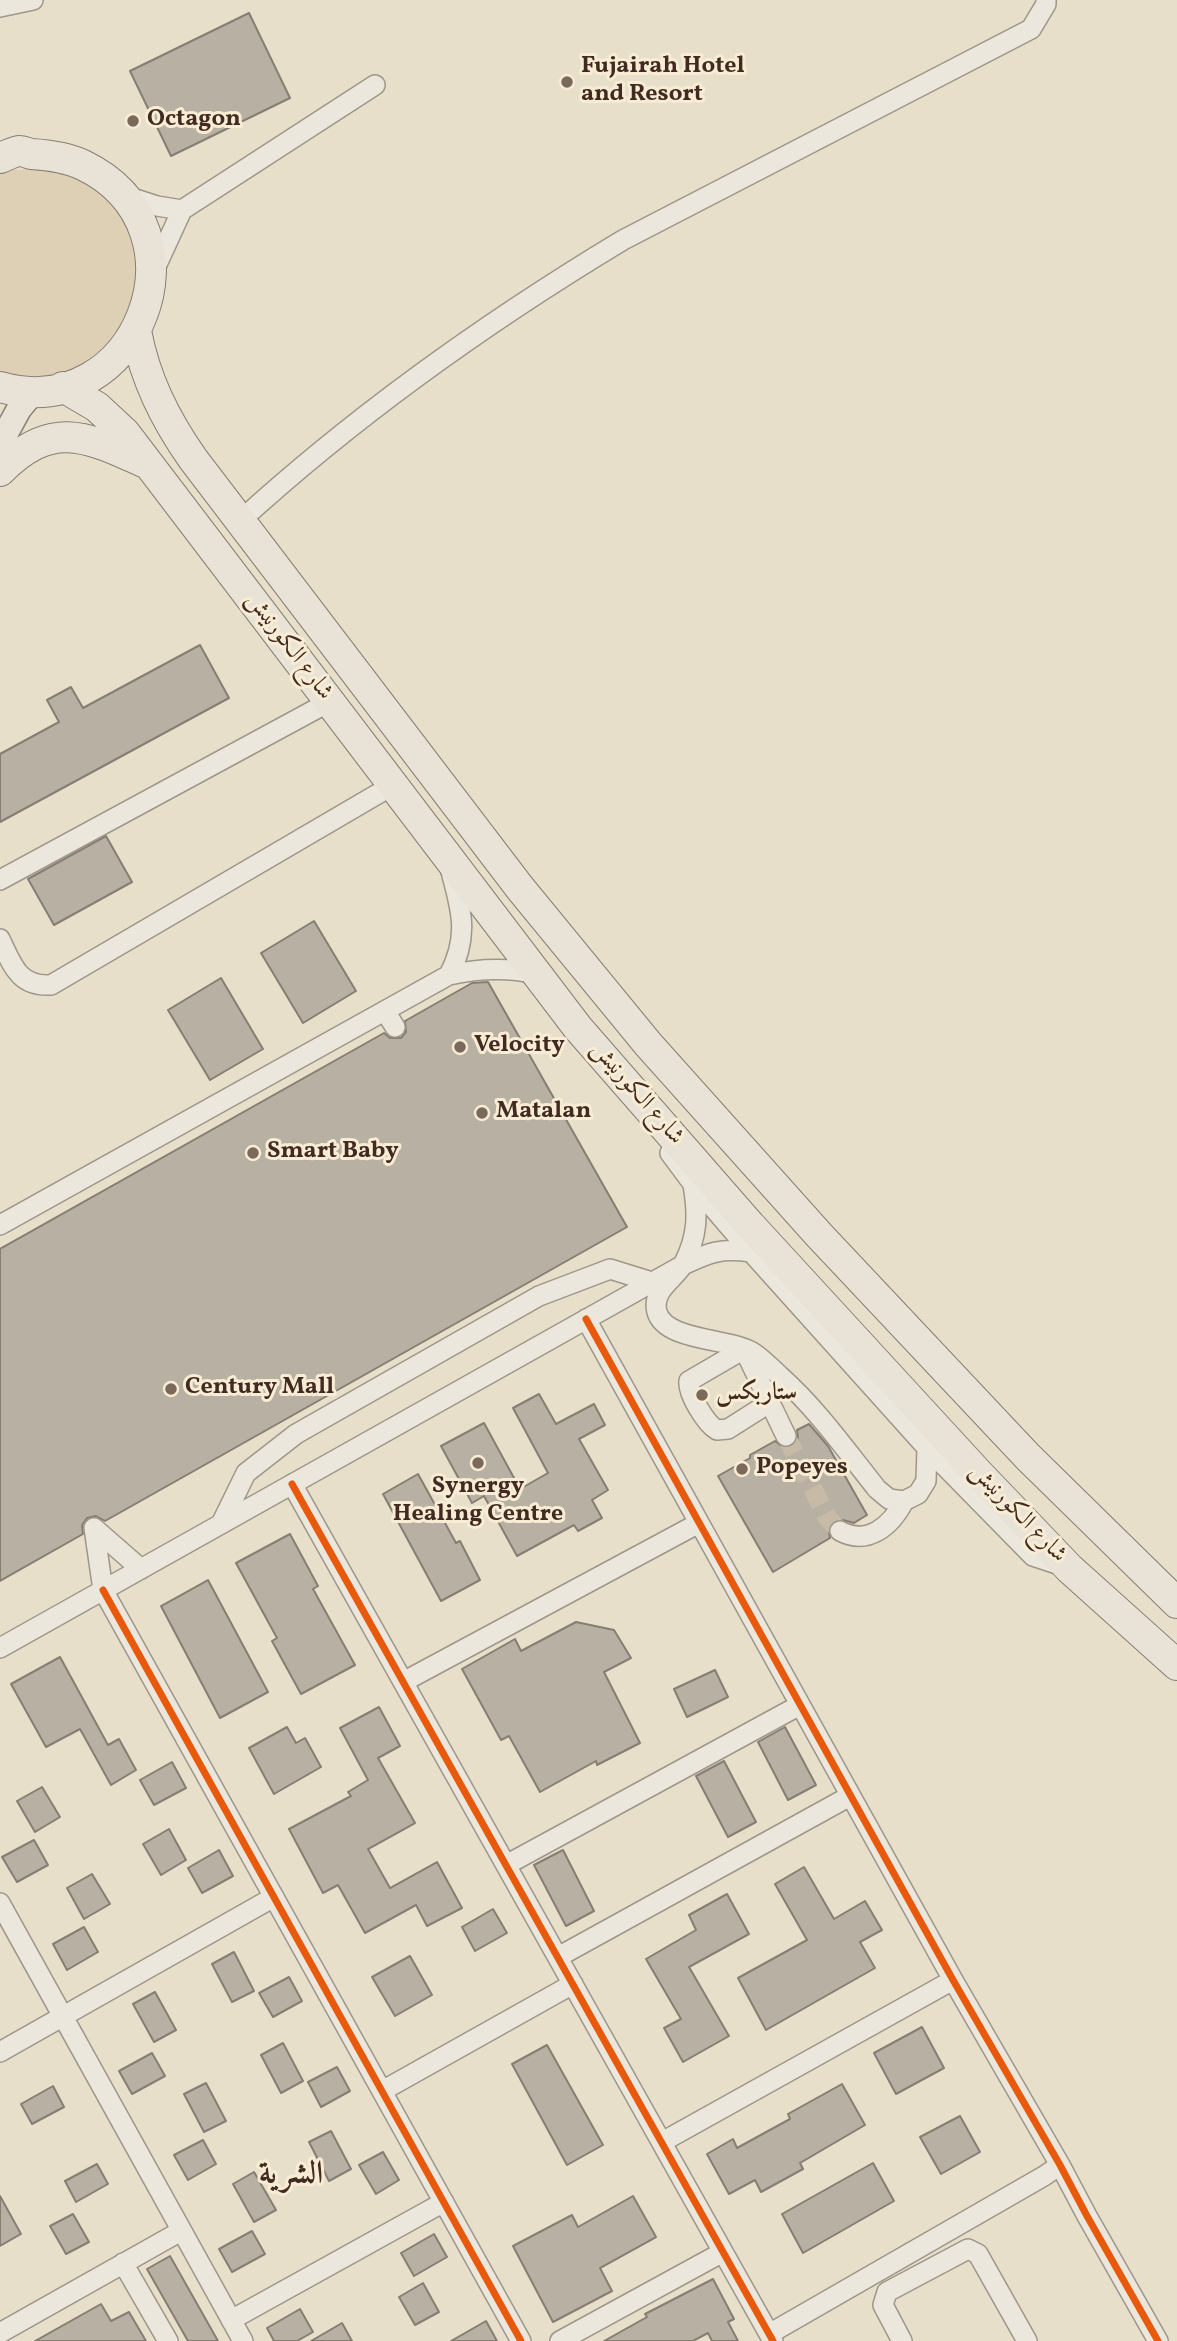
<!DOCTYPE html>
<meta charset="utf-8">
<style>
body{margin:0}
canvas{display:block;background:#e8dfca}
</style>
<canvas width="1177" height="2341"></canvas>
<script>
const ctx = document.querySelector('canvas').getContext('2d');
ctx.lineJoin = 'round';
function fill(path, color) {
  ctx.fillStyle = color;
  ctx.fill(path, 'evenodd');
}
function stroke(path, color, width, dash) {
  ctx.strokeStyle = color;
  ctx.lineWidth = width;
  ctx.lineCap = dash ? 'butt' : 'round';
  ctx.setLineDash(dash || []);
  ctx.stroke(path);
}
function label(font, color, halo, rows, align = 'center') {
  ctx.font = font + ' Vollkorn,Amiri,serif';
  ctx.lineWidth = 6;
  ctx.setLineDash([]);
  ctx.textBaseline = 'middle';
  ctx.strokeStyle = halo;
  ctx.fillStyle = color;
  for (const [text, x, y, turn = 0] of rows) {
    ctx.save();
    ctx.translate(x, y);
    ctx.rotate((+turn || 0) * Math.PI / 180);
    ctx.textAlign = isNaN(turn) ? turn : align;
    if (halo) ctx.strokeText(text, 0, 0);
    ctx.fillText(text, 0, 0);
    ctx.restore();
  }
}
fill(new Path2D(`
 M40,169C59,173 79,177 95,189C161,238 144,340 69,370C47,379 23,376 0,372V174L13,170Z`), '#ded0b4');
const building = new Path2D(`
 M249,13L290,98L171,156L130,71Z
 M200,645L229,698L0,822V754L59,722L47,700L71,687L83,708Z
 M106,836L132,882L54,925L28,879Z
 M314,921L356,991L303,1023L261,953Z
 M221,978L263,1049L210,1080L168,1010Z
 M488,982L627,1227L105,1521L96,1516L87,1518L82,1525L83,1534L0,1581V1249L384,1033L390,1038H401L406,1032L405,1021L472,983Z
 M539,1394L556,1424L594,1404L605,1425L579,1439L608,1490L592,1500L602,1518L578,1531L574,1525L517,1556L484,1496L472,1503L441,1446L484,1423L520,1489L548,1473L513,1408Z
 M809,1424L828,1446L867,1515L854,1523L839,1519L833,1521L828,1527L830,1538L773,1572L718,1476L750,1458V1455L775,1441L784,1448L792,1447L798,1438L797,1430Z
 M418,1474L456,1543L460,1541L480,1580L441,1601L383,1494Z
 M290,1534L318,1586L313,1589L355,1665L301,1694L272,1641L277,1638L236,1563Z
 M208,1580L268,1692L220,1718L161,1606Z
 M576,1622L614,1630L631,1658L604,1672L640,1743L597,1765L596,1761L540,1792L509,1736L501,1740L462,1669L515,1639L521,1651Z
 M60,1657L108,1745L119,1739L136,1770L111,1785L80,1729L46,1747L11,1684Z
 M715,1670L728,1697L687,1717L674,1689Z
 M379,1707L400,1746L378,1758L415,1823L368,1849L390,1888L437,1862L462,1908L427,1926L416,1905L365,1933L338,1885L323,1893L289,1829L351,1796L348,1792L368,1780L340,1728Z
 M287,1727L296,1743L305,1738L321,1767L274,1794L249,1748Z
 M785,1727L816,1785L788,1800L758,1742Z
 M724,1761L756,1822L728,1837L696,1776Z
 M172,1762L186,1788L154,1805L140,1780Z
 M42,1787L60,1817L35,1832L17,1801Z
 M169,1829L186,1860L161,1875L143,1844Z
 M34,1840L48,1865L17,1882L2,1857Z
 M219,1850L233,1876L202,1893L188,1868Z
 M563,1850L594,1911L566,1926L534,1865Z
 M804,1867L834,1919L865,1901L882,1930L860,1942L875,1968L766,2030L738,1978L807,1940L775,1884Z
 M92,1874L110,1904L84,1919L67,1888Z
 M727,1894L749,1934L689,1967L729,2036L683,2062L664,2028L681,2019L646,1959L696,1930L689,1915Z
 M493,1909L507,1933L475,1951L462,1927Z
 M84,1927L98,1952L67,1970L53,1944Z
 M234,1952L254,1991L232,2002L212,1964Z
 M410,1956L432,1995L395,2016L372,1977Z
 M289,1977L302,2001L273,2017L259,1993Z
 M155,1992L176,2030L154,2042L133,2004Z
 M922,2027L944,2068L896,2094L874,2053Z
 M283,2043L303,2081L281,2093L261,2055Z
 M547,2045L603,2145L567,2165L512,2064Z
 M152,2053L165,2076L132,2094L119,2071Z
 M337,2067L350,2091L321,2107L308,2082Z
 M206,2083L226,2121L204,2132L184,2094Z
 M842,2084L865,2125L800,2163L803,2169L761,2192L755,2180L729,2194L707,2154L733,2139L737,2148L790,2119L788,2114Z
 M53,2086L64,2107L32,2124L21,2104Z
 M960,2116L980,2152L941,2174L920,2137Z
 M331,2131L351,2169L329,2181L309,2142Z
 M203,2140L216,2164L188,2180L174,2155Z
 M383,2152L399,2180L376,2194L359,2165Z
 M873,2163L894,2201L803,2253L782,2214Z
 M97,2164L108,2184L76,2202L65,2181Z
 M254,2172L276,2210L254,2222L233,2184Z
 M0,2196L21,2234L0,2246Z
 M633,2196L656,2237L600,2268L612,2291L553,2322L513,2246L572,2215L578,2227Z
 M73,2214L89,2242L66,2254L50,2226Z
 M252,2231L265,2254L232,2272L219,2249Z
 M434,2234L447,2257L414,2276L401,2253Z
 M170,2256L218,2341H188L147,2269Z
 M713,2279L734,2319L728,2322L738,2341H712L708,2333L693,2341H604L647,2317L645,2314Z
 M423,2283L439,2312L415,2325L399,2297Z
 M101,2304L111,2321L129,2312L146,2341H35Z
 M300,2309L313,2332L297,2341H274L267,2328Z
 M486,2321L497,2341H451Z
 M342,2323L352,2341H311Z`);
fill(building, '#b8b0a2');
stroke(building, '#877e73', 2);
stroke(new Path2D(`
 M786,1436L827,1517L840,1531`), '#c7bba8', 19, [19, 10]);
const minor = new Path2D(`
 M0,7L33,0
 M123,195L157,206L182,210
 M153,273L182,210L375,85
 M239,522C356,415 487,322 623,240L1031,29L1046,4V0
 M0,880L329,702
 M0,939C12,964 18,987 51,985L393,785
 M449,975C470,935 461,909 450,868
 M385,1011L395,1027
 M670,1153L693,1184L751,1252L927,1448L1033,1556L1063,1566
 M693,1185C698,1214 698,1235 684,1263C676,1278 651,1290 657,1312C665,1341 728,1338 752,1352C762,1358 771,1368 780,1376C817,1409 846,1450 877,1489L889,1499L904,1501L918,1494L926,1481L927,1448
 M0,1225L449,975C480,968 507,967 537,974
 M586,1319L953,1980L1060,2165L1087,2216L1158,2341
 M769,1403L728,1429L717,1430C706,1424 687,1393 689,1381L744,1349L786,1436
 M292,1484L773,2341
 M221,1524L246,1473L296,1434L539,1296L610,1269L652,1282
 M94,1528L103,1590L521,2341
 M94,1528L141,1569
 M840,1531C868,1546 891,1526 904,1501
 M0,1648L683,1265C710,1252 721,1248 751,1252
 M403,1682L699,1523
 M506,1865L800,1705
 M0,1903L243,2341
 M558,1957L850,1796
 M0,2052L274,1897
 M382,2091L573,1984
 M662,2142L953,1980
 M123,2263L168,2341
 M231,2320L444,2202
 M0,2333L181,2231
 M769,2334L1044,2176L1060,2165
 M560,2341L723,2252
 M902,2341L883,2305L887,2292L968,2249L978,2254L1027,2341`);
const major = new Path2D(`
 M0,444L19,409L33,392`);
const highway = new Path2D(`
 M0,158C6,156 14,151 20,151C24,151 27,153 31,154C49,155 66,157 83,165C215,229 137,426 0,387
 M136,331C145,379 165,419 193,459L520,888L648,1044L819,1235L1028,1457L1177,1603
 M63,387L97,407L125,433L578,1028L750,1225L978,1473L1070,1569L1177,1665
 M0,471C53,417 89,438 148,464`);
stroke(minor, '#9e9689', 22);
stroke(major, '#877e73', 27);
stroke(highway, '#877e73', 32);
stroke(minor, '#ebe7dd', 19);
stroke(major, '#e9e3d7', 24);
stroke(highway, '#e9e3d7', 30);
stroke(new Path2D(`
 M586,1319L953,1980L1060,2165L1087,2216L1158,2341
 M292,1484L773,2341
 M103,1590L521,2341`), '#e8590c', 7);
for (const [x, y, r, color] of [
 [567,82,7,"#7b695c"],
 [133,121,7,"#7b695c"],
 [460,1047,7,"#7b695c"],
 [482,1113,7,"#7b695c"],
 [253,1153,7,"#7b695c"],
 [171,1389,7,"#7b695c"],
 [702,1395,7,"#7b695c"],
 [478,1463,7,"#7b695c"],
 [742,1469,7,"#7b695c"]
]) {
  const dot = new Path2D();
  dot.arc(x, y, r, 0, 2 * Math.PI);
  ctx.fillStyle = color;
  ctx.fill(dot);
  stroke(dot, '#f8edd4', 2.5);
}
label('bold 24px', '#412a21', '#f8edd4', [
 ["Fujairah Hotel",581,68],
 ["and Resort",581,96],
 ["Octagon",147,121],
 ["Velocity",474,1047],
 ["Matalan",496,1113],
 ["Smart Baby",267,1153],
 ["Century Mall",185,1389],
 ["ستاربكس",716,1395],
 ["Popeyes",756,1469],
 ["Synergy",478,1488,"center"],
 ["Healing Centre",478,1516,"center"]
], 'left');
label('24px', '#412a21', '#f8edd4', [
 ["شارع الكورنيش",288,647,53],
 ["شارع الكورنيش",636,1094,49],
 ["شارع الكورنيش",1017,1514,46]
]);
label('bold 32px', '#412a21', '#f8edd4', [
 ["الشرية",291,2177]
]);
</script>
